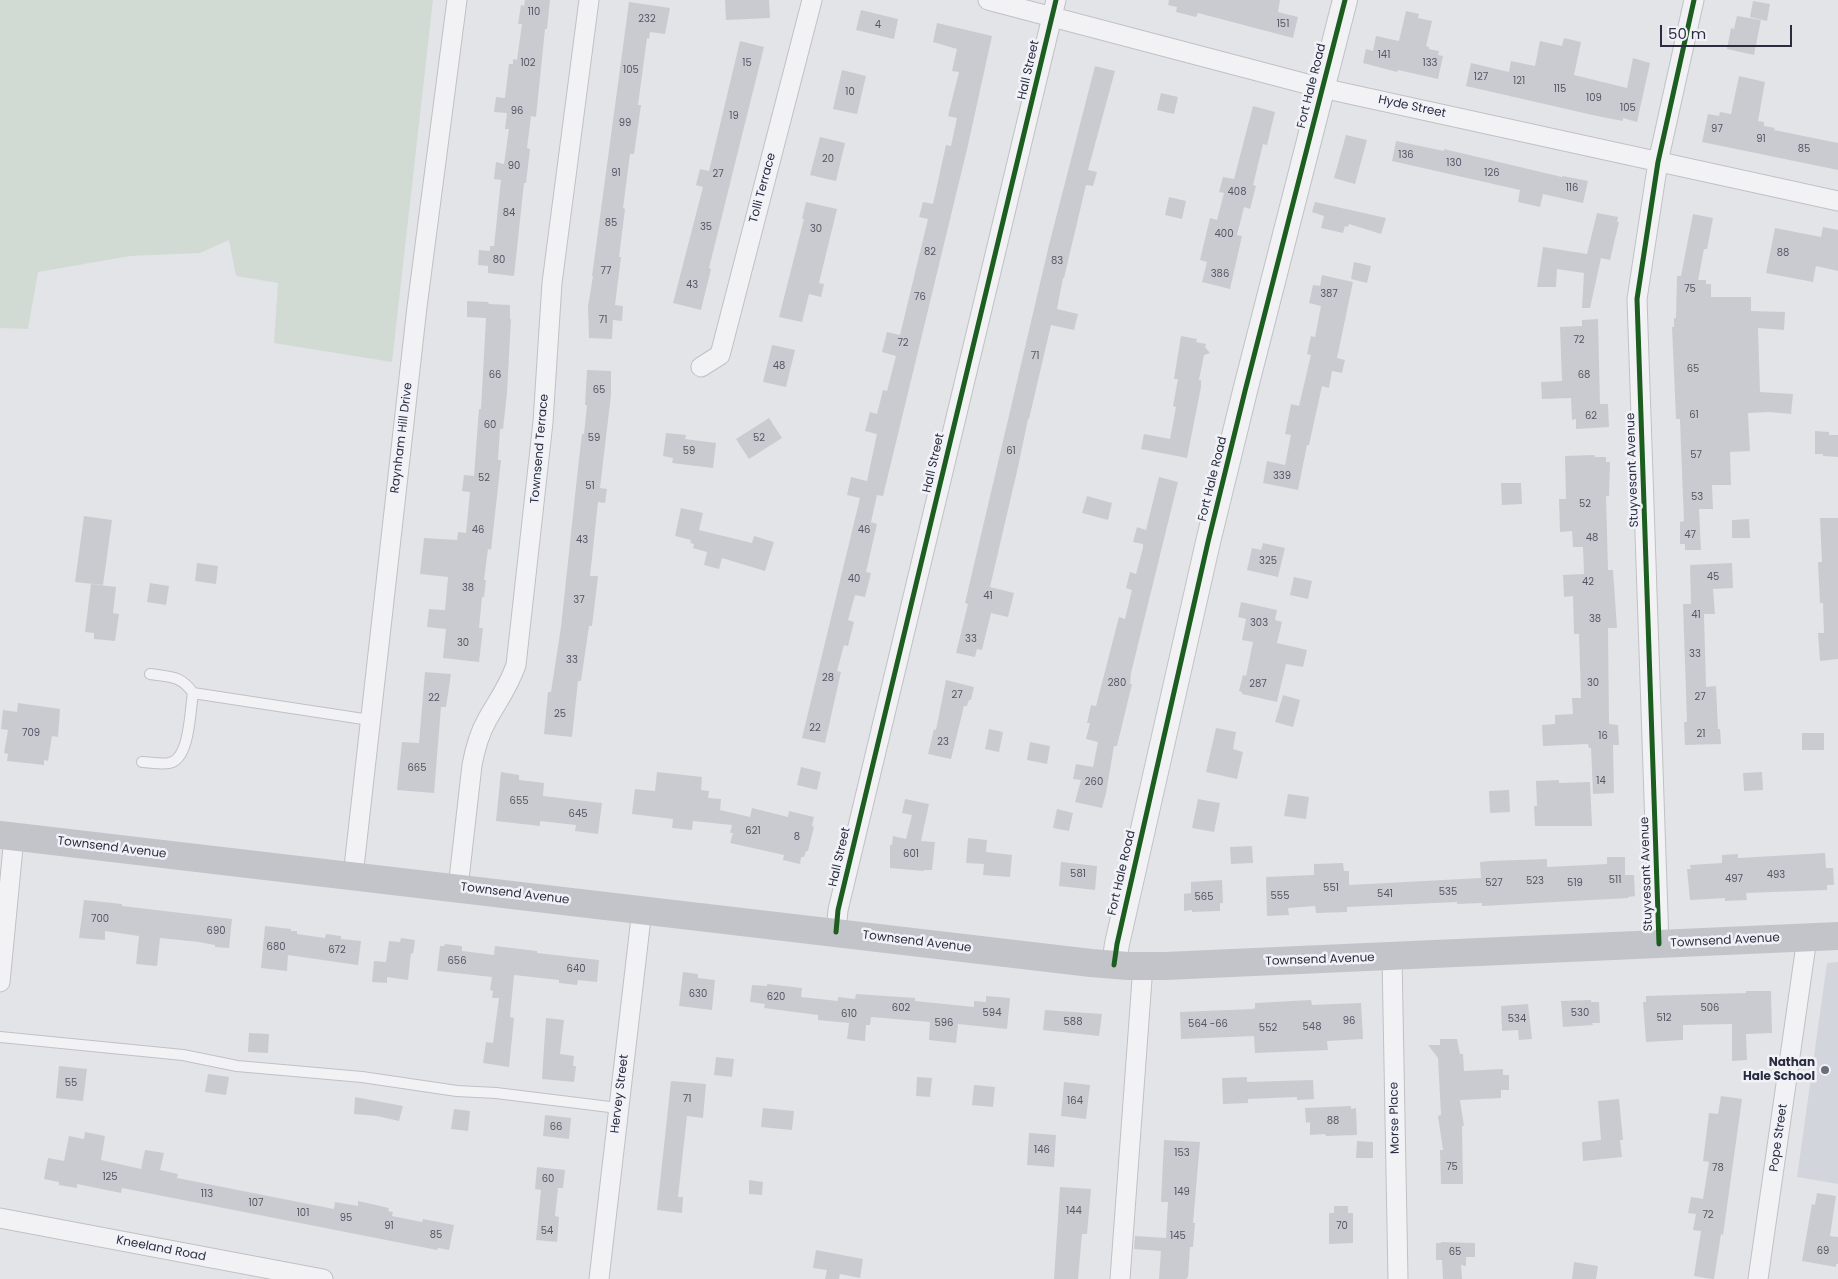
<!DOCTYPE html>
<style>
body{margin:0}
#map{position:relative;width:1838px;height:1279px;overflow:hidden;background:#e3e4e7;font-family:Poppins,sans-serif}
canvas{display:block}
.scale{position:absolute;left:1660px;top:25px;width:132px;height:22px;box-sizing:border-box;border:2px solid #2a2d40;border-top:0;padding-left:6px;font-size:15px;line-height:18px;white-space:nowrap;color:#2a2d40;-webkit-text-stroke:4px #f1f2f7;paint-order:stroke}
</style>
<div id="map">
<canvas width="1838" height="1279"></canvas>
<div class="scale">50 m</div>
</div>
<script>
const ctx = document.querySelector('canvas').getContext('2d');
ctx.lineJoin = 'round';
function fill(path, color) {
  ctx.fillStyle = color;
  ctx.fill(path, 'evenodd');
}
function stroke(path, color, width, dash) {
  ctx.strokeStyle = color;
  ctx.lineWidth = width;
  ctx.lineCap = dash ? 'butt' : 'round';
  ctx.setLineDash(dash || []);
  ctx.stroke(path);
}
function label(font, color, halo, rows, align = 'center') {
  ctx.font = font + ' Poppins,sans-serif';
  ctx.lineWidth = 5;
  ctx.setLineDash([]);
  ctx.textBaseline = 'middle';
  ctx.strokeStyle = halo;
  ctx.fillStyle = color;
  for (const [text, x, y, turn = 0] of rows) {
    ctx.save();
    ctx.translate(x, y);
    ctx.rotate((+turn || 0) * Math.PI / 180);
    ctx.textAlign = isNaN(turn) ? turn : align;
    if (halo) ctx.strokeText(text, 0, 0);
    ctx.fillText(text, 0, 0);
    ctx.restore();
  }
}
fill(new Path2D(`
 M1838,962V1184L1797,1177L1827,963Z`), '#d3d5dc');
fill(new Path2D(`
 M0,0H433L392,362L274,343L278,283L236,276L229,240L200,253L130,256L38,272L28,329L0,328Z`), '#d1dbd3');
fill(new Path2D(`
 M525,0H550L547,29H545L536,117L531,116L527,148L530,149L526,183H524L514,276L488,273V266L478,265L479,250L490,251V246H494L501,180L494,179L496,162L504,164L509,129H505L507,113L494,112L496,97L505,98L509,64H513V59L517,60L522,24H518L521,5L524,6Z
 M725,0H769L770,18L726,20Z
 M1169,0H1280L1278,12L1298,17L1293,38L1198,13L1196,17L1176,12L1177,7L1168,5Z
 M1753,1L1770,4L1767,21L1750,17Z
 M629,2L670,8L665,34L650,32L649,39L647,38L638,105H641L634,154H630L623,208L625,209L619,257H621L615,305L623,306L622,321L613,320L612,339L589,338L588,307L593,276H592Z
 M861,10L898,19L894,39L856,30Z
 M1406,11L1419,14L1418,18L1432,21L1426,46L1429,47V49L1439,51L1438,55L1443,56L1438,79L1398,70L1397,72L1363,63L1366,49L1373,51L1376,36L1399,41Z
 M1737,16L1761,20L1754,55L1727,49L1731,28L1734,29Z
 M937,23L992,36L968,145L883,496L877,495L871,522L877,524L866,572L871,573L865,597L855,595L848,620L854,622L848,646L844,645L837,671L841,672L825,743L802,738L860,498L847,495L851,477L867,481L877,434L865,431L870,412L877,414L883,390L887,391L896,356L882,352L887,332L900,335L928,219L919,217L923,202L933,204L946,145L951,146L957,118L948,116L959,72L952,71L957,49L933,42Z
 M1564,38L1581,42L1574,75L1627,88L1633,58L1650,63L1637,122L1623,118V121L1597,116L1466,86L1471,63L1509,72L1511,61L1535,66L1540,41L1562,46Z
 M740,41L764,47L709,268L711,269L701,310L673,303L703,187L696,185L700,169L709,171Z
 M1095,66L1115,71L1088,170L1097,172L1093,186L1086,185L1064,278H1063L1057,309L1078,314L1074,330L1051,325L1029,419H1028L1018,467L990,587L1014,593L1008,617L991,613L982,650L977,649L975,657L956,653L968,604L965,603L1049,245Z
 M842,70L866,76L857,114L833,109Z
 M1739,76L1765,82L1758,121L1764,122V126L1775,128L1774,130L1838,143V170L1702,142L1708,114L1719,116L1720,112L1731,114Z
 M1161,93L1178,97L1174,114L1157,110Z
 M1253,106L1275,112L1267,145L1263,144L1253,185L1256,186L1250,209L1244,207L1237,235L1242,236L1230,289L1202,282L1207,262L1200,260L1210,218L1217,220L1224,193L1219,192L1223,177L1234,179Z
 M1346,135L1367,140L1355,184L1334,178Z
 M820,137L845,143L836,181L810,175Z
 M1396,141L1444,151V149L1562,177L1563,176L1588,181L1583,203L1543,194L1540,207L1518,202L1520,190L1392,161Z
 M1169,197L1186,201L1182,219L1165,215Z
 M806,202L837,209L819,283L824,284L821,297L809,294L802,322L779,317L804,219H802Z
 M1315,202L1386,218L1381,234L1349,224L1348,227L1345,226L1343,233L1321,228L1324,216L1312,212Z
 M1597,213L1618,217L1617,222H1619L1610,260L1601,258L1590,308H1582L1584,273L1557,269L1556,287H1537L1543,247L1587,254Z
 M1693,214L1713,218L1707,249H1704L1698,280H1706V284H1711V297H1751V311L1785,312L1784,330L1758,328L1760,392L1793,394L1791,414L1769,412L1748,413L1750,451L1730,452L1731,485H1712L1713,509H1699L1701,550H1685V544H1680V522L1684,521L1681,447L1680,419H1676L1672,327H1674V318H1676L1677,276H1681Z
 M1823,227L1838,230V271L1816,266L1813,282L1766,273L1775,228L1821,237Z
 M1354,262L1371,266L1367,283L1351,279Z
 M1322,275L1353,282L1337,358L1345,360L1342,373L1332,371L1329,388L1322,386L1309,445H1307L1298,490L1263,483L1267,461L1285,465L1291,435L1285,434L1291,404L1299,406L1311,355L1307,354L1311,336L1315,337L1321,306L1309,303L1313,285L1320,286Z
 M467,301L488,302L489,304L510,305V319H511L507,393L503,429H500L498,460H501L491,550L488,549L484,580H486L484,597H482L479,628H483L479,662L443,658L446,629L427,627L429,609L445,610L448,577L420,574L424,538L457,540L458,532L466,533L470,492L462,491L464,475L474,476L479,409H481L486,318L467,317Z
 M1598,319L1600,404H1608L1609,427L1576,429V419L1572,420L1571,398L1542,399L1541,382L1562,381L1560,327L1582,326V320Z
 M1181,336L1197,339L1196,342L1206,344L1205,347L1210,353L1204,355L1199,380H1201V387L1187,458L1141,449L1144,434L1170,439L1176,407L1173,406L1178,379H1174Z
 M772,345L795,350L786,387L763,382Z
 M587,370L611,371V395L600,488L607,489L605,503L598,502L590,576H598L592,626H589L581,681H578L572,737L544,734L548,692H551L561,627L578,468L582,434H584L587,405H585Z
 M769,418L782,438L749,459L736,439Z
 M1815,431L1829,432V435H1838V457L1823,456V454H1815Z
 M666,433L686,435L685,439L716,443L713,468L672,463L673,458L663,456Z
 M1594,455L1595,457H1606V462H1610L1609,496H1606L1608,570H1613L1617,628H1608L1609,724L1618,725L1619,745H1613L1614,793L1593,794L1591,748H1589L1588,744L1543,746L1542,725L1555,724V715L1573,714L1572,698H1581L1579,634H1574L1573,596L1564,597L1563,575L1584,574L1583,547H1573L1572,531L1560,532L1559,499H1566L1565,456Z
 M1159,477L1178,482L1131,673L1130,684H1132L1117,746H1114L1106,793L1102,808L1075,802L1081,780L1073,779L1076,764L1093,767L1098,742L1086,739L1090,723H1087L1091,705L1096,706L1119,617L1125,619L1132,590L1126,588L1130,572L1136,574L1143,548V544L1133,542L1137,527L1146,530Z
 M1501,483H1521L1522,504L1502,505Z
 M1087,496L1112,503L1108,520L1082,513Z
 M681,508L703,513L699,530L752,543L754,536L774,542L765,571L722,558L719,569L704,565L707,552L693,548L694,544L690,543L691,540L675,536Z
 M84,516L112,520L103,585L75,582Z
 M1820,518H1838V659L1820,661L1818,633H1824L1823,603H1820L1818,562H1822Z
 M1749,519L1750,538H1732V520Z
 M1263,543L1285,548L1278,577L1247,570L1252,548L1261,550Z
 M197,563L218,566L216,584L195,581Z
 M1732,563L1733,588L1713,589L1715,614H1704L1706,687L1716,686L1718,729H1720L1721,744L1685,745L1684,722H1687L1683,604H1691L1690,565Z
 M1294,577L1312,581L1308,599L1290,595Z
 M150,583L169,586L166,605L147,602Z
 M91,584L116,587L113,613L119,614L115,641L94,639V633L85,632Z
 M1241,602L1277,610L1275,620L1282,622L1277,643L1307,650L1303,667L1286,664L1277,702L1242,694V692L1239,691L1243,675L1246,676L1253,642L1242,640L1246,619L1238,617Z
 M425,672L451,674L446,707H441L434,793L397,790L402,742L419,743Z
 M946,680L974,687L971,700H969L967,706H964L951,759L928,754L934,729L936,730Z
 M1283,695L1300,700L1293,727L1275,722Z
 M18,703L60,709L58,737L52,736L48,761L44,760V765L7,761L8,754L4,753L8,730L1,729L3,710L17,712Z
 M1216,728L1236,732L1233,749L1243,752L1237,779L1206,772Z
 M989,729L1003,732L999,752L985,749Z
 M1802,733H1824V750H1802Z
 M1030,742L1050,746L1047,764L1027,760Z
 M801,767L821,772L817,790L797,785Z
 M501,772L519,775V780L544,783L543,796L602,803L598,834L575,831L576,825L540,821V826L496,821Z
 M657,772L702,777L701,790L709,791L708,798L721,799L720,810L750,817L752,808L788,817L789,811L814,817L812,826L814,827L808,851H806L804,857H801L800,864L783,860L784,855L730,843L733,833H730L732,825L693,821L692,830L672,828L673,819L632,814L635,789L655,791Z
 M1762,772L1763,790L1744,791L1743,773Z
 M1559,780V783L1590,782L1592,826H1535L1534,806H1537L1536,781Z
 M1509,790L1510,812L1490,813L1489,791Z
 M1288,794L1309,797L1306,819L1284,816Z
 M905,799L929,804L921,841L935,842L932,870H924V871L890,868V845H892L893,836L906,839L912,815L902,813Z
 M1198,799L1220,803L1214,832L1192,828Z
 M1057,809L1073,813L1069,831L1053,828Z
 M968,838L987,840L986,852L1012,855L1010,877L983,875L984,864L966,863Z
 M1252,846L1253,863L1231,864L1230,847Z
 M1825,853L1826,868H1833L1834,885H1827V890L1746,893L1747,900L1725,901V898L1690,900L1687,869H1691L1690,865L1722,863V855L1738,854V858Z
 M1607,857H1625V875H1634L1635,896L1628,897V898L1482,906V903L1457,904V902L1347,907V912L1316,913L1315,906L1288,908L1289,915L1267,916L1266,877L1314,875V864L1343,863L1344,871H1349V885L1481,878L1480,862L1490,861L1547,859V867L1607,864Z
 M1061,862L1097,866L1095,890L1059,886Z
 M1222,880L1223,903H1220V911L1192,912V910L1184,911V894L1191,893V882Z
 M84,900L122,904V906L232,919L229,948L215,947V945L199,942L160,938L157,966L136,964L139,936L105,931V940L79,938Z
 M265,926L291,929V931H297V934L325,938L326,934L341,936V939L361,941L358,965L288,955L287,971L261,968Z
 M401,938L415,940L413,954L411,953L408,980L387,977V983L372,982L374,961L386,962L389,941L400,942Z
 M445,944L462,946V951L494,955L495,946L537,951V953L599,960L597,982L578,980L577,985L559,983V980L514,975L510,1017L514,1018L509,1067L483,1063L486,1042L493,1043L499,998H492L493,991L490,990L492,977L437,971L440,946H444Z
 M683,972L698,974V978L715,980L712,1010L679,1006Z
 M767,984L802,988L801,997L838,1001V997L855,999L856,994L915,998V1001L974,1007V1001L986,1002V996L1010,998L1007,1029L958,1024L956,1043L929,1040L930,1022L871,1017L870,1025H866L865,1041L847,1039L849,1023L818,1020V1015L764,1008L765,1004L750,1002L752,985L767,986Z
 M1746,991H1771L1772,1033L1746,1034L1747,1060L1732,1061V1024L1683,1025V1040L1646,1042L1643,1002H1646V996L1746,993Z
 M1311,1000L1312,1005L1361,1003L1363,1039L1327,1041L1328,1050L1255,1053L1254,1036L1181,1039L1180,1012L1253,1009L1255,1008V1003Z
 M1591,1000V1002H1599L1600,1023H1592L1593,1025L1563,1027L1561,1001Z
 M1528,1004L1532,1039L1519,1040L1518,1030L1502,1031L1501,1006Z
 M1045,1010L1102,1014L1099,1036L1043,1030Z
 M546,1018L564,1020L560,1054L574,1056L573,1066H576L574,1082L542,1079Z
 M249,1033L269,1034L268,1053L248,1052Z
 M1440,1039H1457L1460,1054H1463L1464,1071L1503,1069V1075H1509V1090H1501V1098L1460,1100L1464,1126H1462L1463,1184H1441L1440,1150H1443L1438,1116L1441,1115L1438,1058L1428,1045H1440Z
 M716,1057L734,1059L732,1077L714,1075Z
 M59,1066L87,1069L83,1101L56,1098Z
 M208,1074L229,1077L226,1095L205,1092Z
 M917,1077L932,1078L930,1097L916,1096Z
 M1247,1077V1082L1313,1080L1314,1099L1297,1100V1097L1248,1099V1103L1223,1104L1222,1078Z
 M671,1081L706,1084L703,1118L687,1116L678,1197H683L682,1213L657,1210Z
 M1064,1082L1090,1085L1086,1119L1061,1116Z
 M974,1085L995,1087L993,1107L972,1105Z
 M1721,1096L1742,1099L1723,1235L1721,1234L1714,1279H1712L1694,1276L1701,1231L1693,1230L1696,1214L1688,1213L1691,1197L1703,1199L1709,1162L1703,1161L1709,1113L1718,1114Z
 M355,1097L403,1106L399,1121L377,1116L354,1114Z
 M1619,1099L1623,1140H1620L1622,1157L1583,1161L1582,1142L1601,1140L1598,1101Z
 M1351,1106V1109L1356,1108L1357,1135L1326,1136L1325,1134L1310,1135V1122L1306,1123L1305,1108Z
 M763,1108L794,1111L792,1130L761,1127Z
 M454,1109L470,1111L468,1131L451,1129Z
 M545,1115L571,1118L569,1139L543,1136Z
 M85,1132L105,1136L101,1160L141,1169L145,1150L164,1153L160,1170L178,1174L177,1178L334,1209L335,1202L358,1206V1201L389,1208L388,1211L393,1212L392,1216L422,1222L423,1219L454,1225L449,1250L438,1248L437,1250L122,1188L121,1193L77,1184V1188L59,1185V1182L44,1179L48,1158L64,1161L69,1136L84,1139Z
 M1029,1133L1056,1135L1054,1167L1027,1165Z
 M1164,1140L1200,1142L1193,1223H1195L1193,1247H1190L1188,1277L1186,1279H1159L1161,1251L1134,1249L1135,1236L1166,1238L1168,1202H1161Z
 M1357,1141L1373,1142V1158H1356Z
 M537,1167L565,1170L563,1188H558L555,1216L559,1217L557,1242L536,1240L541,1190L535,1189Z
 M749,1180L763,1182L762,1195L749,1194Z
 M1060,1187L1091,1189L1087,1234H1082L1078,1279H1054Z
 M1817,1193L1836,1196L1830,1236L1838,1237V1264H1836V1267L1802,1261L1812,1204L1815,1205Z
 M1334,1206H1348V1213H1353V1243L1329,1244V1213H1334Z
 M1441,1242L1475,1243V1257H1466V1266L1461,1265L1462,1279H1443L1442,1260H1436V1243H1441Z
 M816,1250L863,1259L860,1278L840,1274L839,1279H825L827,1270L813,1268Z
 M1574,1262L1598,1266L1596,1279H1572Z`), '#cacbd0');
const service = new Path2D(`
 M150,674C169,677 181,675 193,693L370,720
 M142,762C150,762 161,765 169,763C190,760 190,710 193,693
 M0,1037L183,1055L237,1066L362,1077L457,1091L496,1093L618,1108`);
const minor = new Path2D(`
 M988,0L1322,88L1838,201
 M701,367L720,355L812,0
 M353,876L417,307L457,0
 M458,888L472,765C475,749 479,734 487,720C498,700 508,688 516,665L543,422L552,283L589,0
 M836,932L838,910L1056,0
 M1659,944L1637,299L1658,162L1694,0
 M1392,956L1398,1279
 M0,982L14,837
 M0,1218L323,1279
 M599,1279L642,909
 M1120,1279L1143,966
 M1758,1279L1807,938`);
const tertiary = new Path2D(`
 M1114,965L1117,944L1208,542L1245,391L1345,0`);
stroke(service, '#c0c1c4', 12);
stroke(minor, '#c0c1c4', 21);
stroke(tertiary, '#c0c1c4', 26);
stroke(service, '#f2f2f5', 10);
stroke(minor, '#f2f2f5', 19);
stroke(tertiary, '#f2f2f5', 24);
stroke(new Path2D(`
 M0,835L1091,963L1128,966H1165L1838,936`), '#c3c4c9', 28);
stroke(new Path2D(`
 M836,932L838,910L1056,0
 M1659,944L1637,299L1658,162L1694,0
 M1114,965L1117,944L1208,542L1245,391L1345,0`), '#1b5e20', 5);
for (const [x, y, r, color] of [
 [1825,1070,5,"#6b6d7a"]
]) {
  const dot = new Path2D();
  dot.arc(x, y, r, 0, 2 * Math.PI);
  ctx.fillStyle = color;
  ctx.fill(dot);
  stroke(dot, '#f1f2f7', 2);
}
label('10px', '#545666', null, [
 ["110",534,12],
 ["232",647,19],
 ["151",1283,24],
 ["4",878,25],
 ["141",1384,55],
 ["102",528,63],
 ["15",747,63],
 ["133",1430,63],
 ["105",631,70],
 ["127",1481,77],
 ["121",1519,81],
 ["115",1560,89],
 ["10",850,92],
 ["109",1594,98],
 ["105",1628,108],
 ["96",517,111],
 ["19",734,116],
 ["99",625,123],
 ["97",1717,129],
 ["91",1761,139],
 ["85",1804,149],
 ["136",1406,155],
 ["20",828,159],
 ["130",1454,163],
 ["90",514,166],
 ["91",616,173],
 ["126",1492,173],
 ["27",718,174],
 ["116",1572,188],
 ["408",1237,192],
 ["84",509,213],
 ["85",611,223],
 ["35",706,227],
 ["30",816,229],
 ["400",1224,234],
 ["82",930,252],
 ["88",1783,253],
 ["80",499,260],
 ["83",1057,261],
 ["77",606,271],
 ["386",1220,274],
 ["43",692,285],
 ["75",1690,289],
 ["387",1329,294],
 ["76",920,297],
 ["71",603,320],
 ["72",1579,340],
 ["72",903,343],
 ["71",1035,356],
 ["48",779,366],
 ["65",1693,369],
 ["66",495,375],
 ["68",1584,375],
 ["65",599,390],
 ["61",1694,415],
 ["62",1591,416],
 ["60",490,425],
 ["59",594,438],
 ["52",759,438],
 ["59",689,451],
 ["61",1011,451],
 ["57",1696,455],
 ["339",1282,476],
 ["52",484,478],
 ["51",590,486],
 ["53",1697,497],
 ["52",1585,504],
 ["46",478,530],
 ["46",864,530],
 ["47",1690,535],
 ["48",1592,538],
 ["43",582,540],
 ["325",1268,561],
 ["45",1713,577],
 ["40",854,579],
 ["42",1588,582],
 ["38",468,588],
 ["41",988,596],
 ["37",579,600],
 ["41",1696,615],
 ["38",1595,619],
 ["303",1259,623],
 ["33",971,639],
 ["30",463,643],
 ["33",1695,654],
 ["33",572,660],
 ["28",828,678],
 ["280",1117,683],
 ["30",1593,683],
 ["287",1258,684],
 ["27",957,695],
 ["27",1700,697],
 ["22",434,698],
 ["25",560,714],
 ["22",815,728],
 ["709",31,733],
 ["21",1701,734],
 ["16",1603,736],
 ["23",943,742],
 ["665",417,768],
 ["14",1601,781],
 ["260",1094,782],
 ["655",519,801],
 ["645",578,814],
 ["621",753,831],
 ["8",797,837],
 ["601",911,854],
 ["581",1078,874],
 ["493",1776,875],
 ["497",1734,879],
 ["511",1615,880],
 ["523",1535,881],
 ["527",1494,883],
 ["519",1575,883],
 ["551",1331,888],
 ["535",1448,892],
 ["541",1385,894],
 ["555",1280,896],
 ["565",1204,897],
 ["700",100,919],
 ["690",216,931],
 ["680",276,947],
 ["672",337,950],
 ["656",457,961],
 ["640",576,969],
 ["630",698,994],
 ["620",776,997],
 ["602",901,1008],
 ["506",1710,1008],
 ["594",992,1013],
 ["530",1580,1013],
 ["610",849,1014],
 ["512",1664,1018],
 ["534",1517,1019],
 ["96",1349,1021],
 ["588",1073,1022],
 ["596",944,1023],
 ["564 -66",1208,1024],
 ["548",1312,1027],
 ["552",1268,1028],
 ["55",71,1083],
 ["71",687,1099],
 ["164",1075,1101],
 ["88",1333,1121],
 ["66",556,1127],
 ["146",1042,1150],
 ["153",1182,1153],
 ["75",1452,1167],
 ["78",1718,1168],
 ["125",110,1177],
 ["60",548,1179],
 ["149",1182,1192],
 ["113",207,1194],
 ["107",256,1203],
 ["144",1074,1211],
 ["101",303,1213],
 ["72",1708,1215],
 ["95",346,1218],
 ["91",389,1226],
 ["70",1342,1226],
 ["54",547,1231],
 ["85",436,1235],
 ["145",1178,1236],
 ["69",1823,1251],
 ["65",1455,1252]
]);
label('12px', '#2a2d40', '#f1f2f7', [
 ["Hall Street",1029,70,-77],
 ["Fort Hale Road",1312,86,-76],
 ["Hyde Street",1412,107,12],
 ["Tolli Terrace",763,188,-75],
 ["Raynham Hill Drive",402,438,-83],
 ["Townsend Terrace",540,449,-85],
 ["Hall Street",934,463,-77],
 ["Stuyvesant Avenue",1633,470,-92],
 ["Fort Hale Road",1213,479,-76],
 ["Townsend Avenue",112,848,7],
 ["Hall Street",840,857,-77],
 ["Fort Hale Road",1122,873,-77],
 ["Stuyvesant Avenue",1647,874,-92],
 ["Townsend Avenue",515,894,7],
 ["Townsend Avenue",1725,941,-3],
 ["Townsend Avenue",917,942,7],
 ["Townsend Avenue",1320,960,-2],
 ["Hervey Street",620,1094,-83],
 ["Morse Place",1395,1118,-91],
 ["Pope Street",1779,1138,-82],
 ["Kneeland Road",161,1249,11]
]);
label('bold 12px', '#2a2d40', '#f1f2f7', [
 ["Nathan",1815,1063],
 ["Hale School",1815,1077]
], 'right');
</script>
